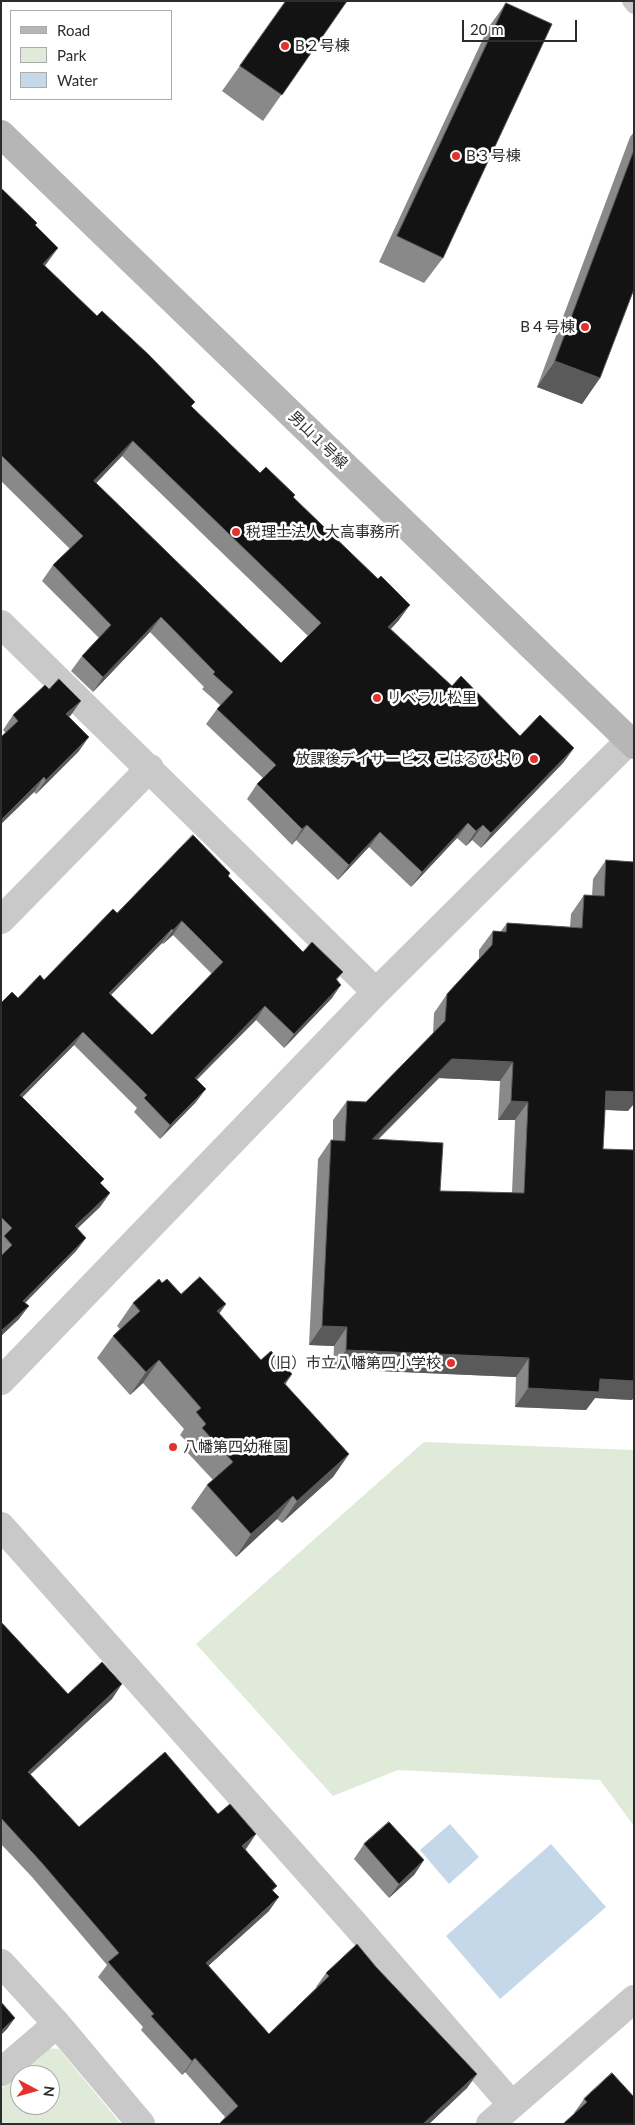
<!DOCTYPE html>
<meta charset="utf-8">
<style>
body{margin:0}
#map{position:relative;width:635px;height:2125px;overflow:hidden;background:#fff;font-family:Lato,sans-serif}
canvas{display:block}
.frame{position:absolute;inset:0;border:2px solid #2c2c2c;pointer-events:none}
.legend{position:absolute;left:10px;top:10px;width:162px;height:90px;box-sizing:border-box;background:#fff;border:1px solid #ababab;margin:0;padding:6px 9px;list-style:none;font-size:15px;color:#2c2c2c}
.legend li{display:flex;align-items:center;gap:10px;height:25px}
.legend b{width:25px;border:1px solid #ababab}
.north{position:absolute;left:10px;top:2065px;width:50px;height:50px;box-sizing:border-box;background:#fff;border:1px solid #ababab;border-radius:50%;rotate:96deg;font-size:14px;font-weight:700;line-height:20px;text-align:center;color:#2c2c2c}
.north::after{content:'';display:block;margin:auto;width:18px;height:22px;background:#e3312d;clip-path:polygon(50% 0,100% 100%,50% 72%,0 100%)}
.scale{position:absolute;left:462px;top:20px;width:115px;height:22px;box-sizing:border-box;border:2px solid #2c2c2c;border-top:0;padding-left:6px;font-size:15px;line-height:18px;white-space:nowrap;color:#2c2c2c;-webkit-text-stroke:4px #fff;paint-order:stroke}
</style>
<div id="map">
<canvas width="635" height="2125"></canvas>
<div class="frame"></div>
<ul class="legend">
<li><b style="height:6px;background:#b6b6b6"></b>Road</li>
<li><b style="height:14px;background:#e0ead8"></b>Park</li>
<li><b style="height:14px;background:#c4d8ea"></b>Water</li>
</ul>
<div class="north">N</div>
<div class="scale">20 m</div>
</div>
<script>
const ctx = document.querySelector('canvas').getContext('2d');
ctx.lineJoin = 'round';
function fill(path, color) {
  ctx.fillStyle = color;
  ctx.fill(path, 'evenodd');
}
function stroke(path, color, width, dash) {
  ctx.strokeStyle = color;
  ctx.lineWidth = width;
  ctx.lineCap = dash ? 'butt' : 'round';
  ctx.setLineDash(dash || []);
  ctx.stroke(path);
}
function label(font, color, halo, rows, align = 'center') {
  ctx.font = font + ' Lato,"Noto Sans JP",sans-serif';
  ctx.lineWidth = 5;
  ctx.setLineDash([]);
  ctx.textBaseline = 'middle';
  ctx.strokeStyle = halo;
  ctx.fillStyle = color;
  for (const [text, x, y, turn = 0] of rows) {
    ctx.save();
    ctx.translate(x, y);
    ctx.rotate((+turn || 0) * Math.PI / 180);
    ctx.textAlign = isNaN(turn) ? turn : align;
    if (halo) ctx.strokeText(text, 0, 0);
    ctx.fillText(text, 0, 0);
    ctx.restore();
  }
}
fill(new Path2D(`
 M424,1442L634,1450V1826L600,1780L398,1770L333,1796L196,1644Z
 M45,2048L59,2049L121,2124H1V2089ZM20,2075H50V2105H20Z`), '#e0ead8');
fill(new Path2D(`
 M450,1824L479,1857L449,1884L420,1850Z
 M551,1844L606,1907L500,1999L446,1936Z`), '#c4d8ea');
stroke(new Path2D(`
 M630,1L634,6`), '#c9c9c9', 16);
stroke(new Path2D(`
 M1,624L376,992
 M1,920L150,768
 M1,1381L376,992L629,741
 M1,1526L353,1922L512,2105
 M1,1963L57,2024L141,2124
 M1,2072L57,2024
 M490,2124L634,1999`), '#c9c9c9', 28);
stroke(new Path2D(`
 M1,134L634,745`), '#b6b6b6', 28);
fill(new Path2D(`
 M286,1H347L263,121L222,91Z
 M506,3L443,258L424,283L379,262L488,28Z
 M634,132V289L600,378L582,404L537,387L630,137Z
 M1,188L37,223L35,226L47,263L45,266L260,473L294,498L399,620L391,629L452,686L520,736L574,748L563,763L481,848L472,840L466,846L457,838L411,887L369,847L338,880L296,840L292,845L247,799L257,784L263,778L206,724L220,705L202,689L204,687L150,632L93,692L71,671L82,656L99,638L42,581L53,565L70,549L1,481ZM122,456L308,636L281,663L96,483Z
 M13,715H71L69,717L79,751L36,794L34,792L1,824V737L6,733L3,730Z
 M606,860L628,1111L605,1110L603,1149L634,1381V1397L632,1400L595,1398L586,1410L515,1407L516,1377L333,1369L334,1346L309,1345L318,1159L331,1140H333V1120L347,1101L366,1102L433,1034L434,1013L447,994L479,959V950L493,931H501L507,923L570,927L571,914L584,895L592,896L593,879ZM439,1078L500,1081L498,1120H515L512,1193L440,1191L378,1140Z
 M230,873L228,876L303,952L343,972L337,980L332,998L284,1048L256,1020L197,1080L196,1102L160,1139L134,1112L137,1108L74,1045L22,1097L110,1193L100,1207L77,1229L86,1238L76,1251L25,1303L19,1319L1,1336V1003L18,998L44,980L117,913ZM173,935L212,974L152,1035L111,995L162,943L163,944Z
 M162,1283L181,1294L226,1304L219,1313L261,1360L292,1374L285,1384L349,1454L333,1477L282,1523L277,1519L236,1557L191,1508L207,1485L213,1480L186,1451L190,1445L180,1435L184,1429L143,1383L130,1395L97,1358L113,1336L120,1329L117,1326L133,1303Z
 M1,1622L68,1694L112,1699L30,1774L79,1827L245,1849L277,1886L273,1891L269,1911L208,1966L269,2034L317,1988L316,1987L326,1973L376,1967L477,2074L467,2088L429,2124H219L225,2117L185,2072L182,2075L141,2030L143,2027L98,1977L107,1965L32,1877L1,1844Z
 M364,1844L424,1860L414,1875L389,1898L354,1859Z
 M634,2097L574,2114V2113L584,2099Z`), '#898989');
fill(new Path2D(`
 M58,248L47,263L32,279L43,264Z
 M555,361L600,378L582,404L537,387Z
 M133,441L122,456L84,496L94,481Z
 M410,605L399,620L378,642L388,627Z
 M161,617L150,632L93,692L103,677Z
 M81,701L71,715L56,728L66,714Z
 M89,737L79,751L36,794L46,780Z
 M574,748L563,763L481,848L491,833Z
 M44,777L34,792L1,824V820Z
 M468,823L457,838L411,887L422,872Z
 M307,825L296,840L292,845L302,829Z
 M483,825L472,840L466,846L476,831Z
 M380,832L369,847L338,880L349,865Z
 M182,921L173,935L163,944L173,930Z
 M172,929L162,943L99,1007L109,993Z
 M341,985L332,998L284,1048L294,1034Z
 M265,1006L256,1020L185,1091L195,1078Z
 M83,1032L74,1045L11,1109L20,1095Z
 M452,1059L513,1062L500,1081L439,1078L359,1158L373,1139Z
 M206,1089L196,1102L160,1139L170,1125Z
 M606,1091L634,1092V1104L628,1111L593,1109Z
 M511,1101L528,1102L515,1120H498Z
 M110,1193L100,1207L65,1240L75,1226Z
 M86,1238L76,1251L14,1314L23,1301Z
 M226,1304L210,1327L217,1311Z
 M29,1306L19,1319L1,1336V1331Z
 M322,1326L347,1327L334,1346L309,1345Z
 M346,1350L529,1358L516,1377L333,1369Z
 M159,1360L143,1383L130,1395L146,1372Z
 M292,1374L277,1397L284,1383Z
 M600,1379L634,1381V1397L632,1400L595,1398L586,1410L515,1407L528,1388Z
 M349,1454L333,1477L282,1523L297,1501Z
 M293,1496L277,1519L236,1557L251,1534Z
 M122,1684L112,1699L18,1786L28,1772Z
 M256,1834L246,1849L232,1860L242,1846Z
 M424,1860L414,1875L389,1898L399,1884Z
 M279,1897L269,1911L196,1977L206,1963Z
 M15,2018L7,2029L1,2035V2031Z
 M195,2058L185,2072L182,2075L192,2061Z
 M477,2074L467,2088L429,2124H423Z`), '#5a5a5a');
const building = new Path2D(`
 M286,1H347L282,95L240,66Z
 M506,3L552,24L443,258L397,236Z
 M634,150V289L600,378L555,361Z
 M1,188L37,223L35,225L58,248L43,264L97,316L102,311L148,354L195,402L191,406L260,473L266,467L295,495L293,497L378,579L381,576L410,605L388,627L452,686L461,676L520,736L540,715L574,748L491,833L483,825L476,831L468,823L422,872L380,832L349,865L307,825L302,829L257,784L276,765L217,709L233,692L213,674L215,672L161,617L103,677L82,656L111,625L53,565L83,536L1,455ZM133,441L321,623L281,663L94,481Z
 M59,679L81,701L66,714L89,737L46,780L44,777L1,820V737L18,721L13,715L45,685L49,689Z
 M193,835L230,873L228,876L303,952L312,942L343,972L336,979L341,985L294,1034L265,1006L195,1078L206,1089L170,1125L144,1098L147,1095L83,1032L20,1095L104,1179L100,1183L110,1193L75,1226L86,1238L23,1301L29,1306L1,1331V1256L12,1245L4,1236L12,1228L1,1217V1003L12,992L18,998L40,975L44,980L113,909L117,913ZM182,921L223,962L152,1035L109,993L172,929L173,930Z
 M606,860L634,862V1092L606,1091L603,1149L634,1150V1381L600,1379L599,1392L528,1388L529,1358L346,1350L347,1327L322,1326L331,1140L345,1141L347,1101L366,1102L445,1021L447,994L492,945L493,931L506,932L507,923L582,928L584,895L604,896ZM452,1059L513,1062L511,1101L528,1102L524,1193L440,1191L443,1143L373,1139Z
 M200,1277L226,1304L217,1311L261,1360L271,1351L292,1374L284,1383L349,1454L297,1501L293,1496L251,1534L207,1485L233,1462L202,1428L206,1424L196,1412L201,1408L159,1360L146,1372L113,1336L140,1311L133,1303L159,1279L162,1283L167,1279L181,1294Z
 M1,1622L68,1694L102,1662L122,1684L28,1772L79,1827L165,1752L218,1814L230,1804L256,1834L242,1846L277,1886L272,1890L279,1897L206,1963L269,2034L329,1976L326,1973L357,1944L376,1967L477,2074L423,2124H221L220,2123L238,2106L195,2058L192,2061L151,2016L154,2014L108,1962L119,1953L42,1863L1,1818Z
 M389,1822L424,1860L399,1884L364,1844Z
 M1,2002L15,2018L1,2031Z
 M612,2073L634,2097V2124H563L587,2102L584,2099Z`);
fill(building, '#131313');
stroke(building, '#5a5a5a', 1);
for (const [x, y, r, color] of [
 [285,46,5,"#e3312d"],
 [456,156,5,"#e3312d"],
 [585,327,5,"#e3312d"],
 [236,532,5,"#e3312d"],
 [377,698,5,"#e3312d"],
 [534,759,5,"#e3312d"],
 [451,1363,5,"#e3312d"],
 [173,1447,5,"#e3312d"]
]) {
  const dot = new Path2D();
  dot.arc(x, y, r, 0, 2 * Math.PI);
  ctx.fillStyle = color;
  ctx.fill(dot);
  stroke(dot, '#fff', 2);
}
label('15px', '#2c2c2c', '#fff', [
 ["B２号棟",295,46],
 ["B３号棟",466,156],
 ["B４号棟",575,327,"right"],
 ["税理士法人 大高事務所",246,532],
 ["リベラル松里",387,698],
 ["放課後デイサービス こはるびより",524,759,"right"],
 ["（旧）市立八幡第四小学校",441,1363,"right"],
 ["八幡第四幼稚園",183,1447]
], 'left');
label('15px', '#2c2c2c', '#fff', [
 ["男山１号線",318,440,44]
]);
</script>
